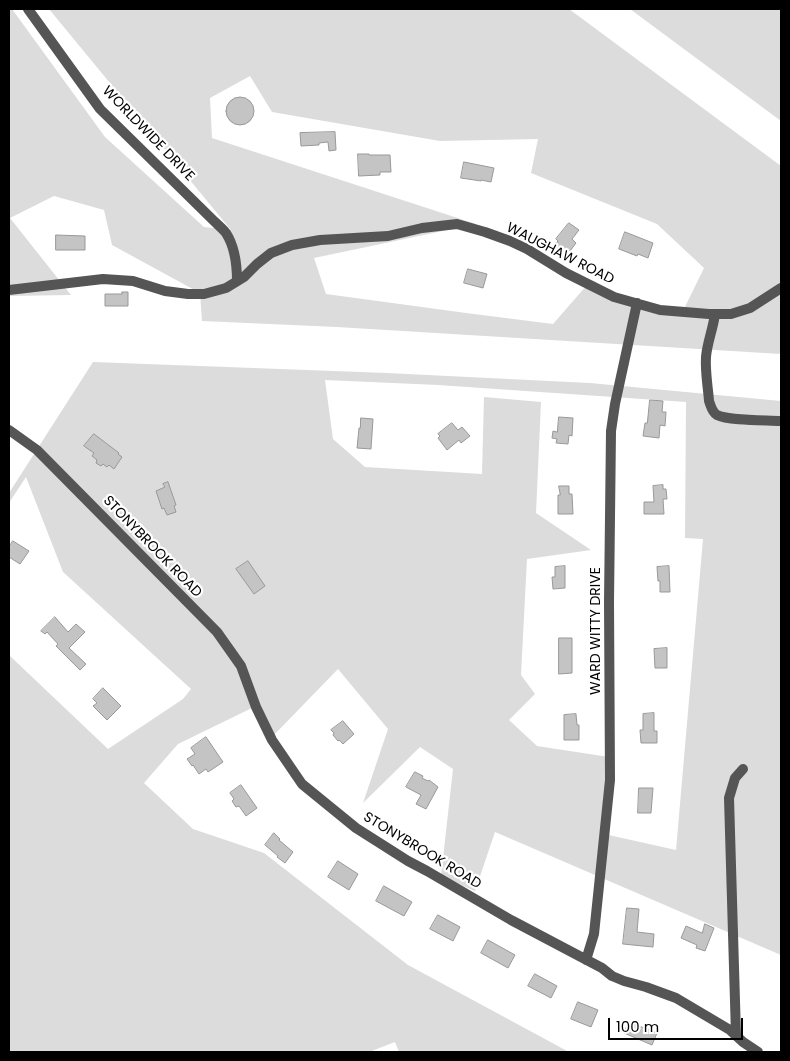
<!DOCTYPE html>
<style>
body{margin:0}
#map{position:relative;width:790px;height:1061px;overflow:hidden;background:#fff;font-family:Poppins,sans-serif}
canvas{display:block}
.frame{position:absolute;inset:0;border:10px solid #000;pointer-events:none}
.scale{position:absolute;left:608px;top:1018px;width:135px;height:22px;box-sizing:border-box;border:2px solid #000;border-top:0;padding-left:6px;font-size:15px;line-height:18px;white-space:nowrap;color:#000;-webkit-text-stroke:4px #fff;paint-order:stroke}
</style>
<div id="map">
<canvas width="790" height="1061"></canvas>
<div class="frame"></div>
<div class="scale">100 m</div>
</div>
<script>
const ctx = document.querySelector('canvas').getContext('2d');
ctx.lineJoin = 'round';
function fill(path, color) {
  ctx.fillStyle = color;
  ctx.fill(path, 'evenodd');
}
function stroke(path, color, width, dash) {
  ctx.strokeStyle = color;
  ctx.lineWidth = width;
  ctx.lineCap = dash ? 'butt' : 'round';
  ctx.setLineDash(dash || []);
  ctx.stroke(path);
}
function label(font, color, halo, rows, align = 'center') {
  ctx.font = font + ' Poppins,sans-serif';
  ctx.lineWidth = 4.5;
  ctx.setLineDash([]);
  ctx.textBaseline = 'middle';
  ctx.strokeStyle = halo;
  ctx.fillStyle = color;
  for (const [text, x, y, turn = 0] of rows) {
    ctx.save();
    ctx.translate(x, y);
    ctx.rotate((+turn || 0) * Math.PI / 180);
    ctx.textAlign = isNaN(turn) ? turn : align;
    if (halo) ctx.strokeText(text, 0, 0);
    ctx.fillText(text, 0, 0);
    ctx.restore();
  }
}
fill(new Path2D(`
 M9,9H12L105,137L204,227L231,230L49,9H569L781,166V354L337,327L202,321L200,293L112,245L104,210L54,196L10,218L71,295L9,296ZM250,76L272,112L440,141L538,139L531,173L657,224L704,268L683,311L587,285L553,324L466,313L326,294L314,258L476,224L212,138L210,98Z
 M630,9H781V121Z
 M93,362L387,373L590,383L781,401V955L495,832L475,891L441,876L453,769L420,747L363,803L388,729L338,669L272,737L256,706L178,744L144,783L193,829L264,853L408,965L569,1052H399L395,1042L369,1052H9V655L108,749L183,699L191,689L63,572L26,477L9,503V493ZM325,380L438,385L686,402L685,538L703,539L676,850L604,834L609,757L537,746L509,720L535,694L521,675L527,559L591,550L536,513L541,402L484,397L482,474L365,467L333,439Z`), '#dcdcdc');
const building = new Path2D(`
 M226 111a14 14 0 1 1 28 0a14 14 0 1 1-28 0Z
 M335,132L336,150L329,151L328,142L319,143V145L301,146L300,133Z
 M358,154H369V155H390L391,172H380V175L359,176Z
 M464,162L494,168L491,182L481,180V181L461,178Z
 M569,223L579,230L572,239L576,243L570,251L566,248L563,252L555,245L558,241L556,239Z
 M625,232L653,243L648,258L638,254L637,256L619,249Z
 M56,235L85,236V250H56Z
 M468,269L487,274L483,288L464,283Z
 M122,292H128V306H105V294H122Z
 M650,400L663,401L662,412H666L665,426L660,425L659,438L643,436L645,423H647Z
 M559,417L573,418L572,436L569,435L568,444L556,443L557,439L552,438L553,431L557,432Z
 M361,418L373,419L371,449L357,448L359,428H360Z
 M452,423L458,430L462,427L470,436L461,443L459,440L447,450L438,438L440,436L438,434Z
 M94,434L119,453L118,454L122,457L114,469L109,465L107,467L103,464L101,466L96,463L97,460L92,456L94,453L84,446Z
 M168,482L176,505L174,506L176,512L167,515L164,508L162,509L156,491L165,487L163,484Z
 M663,485V489H666L667,499H663L664,514H644V502H654L653,486Z
 M559,486H569V494H572L573,514H558V495H560Z
 M13,541L29,551L20,564L9,557V547Z
 M248,561L265,586L254,594L236,569Z
 M565,566V588L553,589L552,577H555V567Z
 M669,566L670,592H660V581H658L657,567Z
 M55,617L68,632L76,624L85,632L69,648L86,664L80,670L56,646L58,644L47,632L45,634L41,631Z
 M559,638H572V673L559,674Z
 M667,648V668H655L654,649Z
 M103,688L121,706L107,720L93,706L97,703L93,699Z
 M654,713V731H657V743H641L640,730H643V714Z
 M576,714L577,725H579V740H564V715Z
 M343,721L354,734L343,744L339,740L338,741L333,735L334,733L331,730Z
 M206,737L223,762L208,772L206,769L199,774L193,765L192,766L187,759L195,754L191,748Z
 M415,772L423,776L422,778L428,781L429,780L438,787L426,809L416,804L421,795L406,787Z
 M241,785L257,808L246,816L239,806L236,807L232,801L234,799L230,793Z
 M639,788H653L651,813H638Z
 M274,833L280,839L279,840L293,852L285,863L277,857L278,856L265,845Z
 M338,861L358,874L349,890L328,877Z
 M384,886L412,902L404,916L376,901Z
 M627,908L639,909L637,932L654,934L653,947L623,944Z
 M438,915L460,927L453,941L430,929Z
 M705,924L714,928L705,951L696,948L697,945L681,938L686,926L702,933Z
 M488,940L515,955L508,968L481,953Z
 M535,974L557,986L551,998L528,986Z
 M578,1002L598,1010L591,1027L571,1019Z
 M629,1022L657,1033L652,1045L624,1033Z`);
fill(building, '#c4c4c4');
stroke(building, '#999', 1);
stroke(new Path2D(`
 M28,9L100,109L214,221C218,225 223,229 226,233C235,247 237,265 237,281
 M9,290L103,279L133,281L165,291L188,294H204L226,288L244,277L257,264L271,253L292,245L320,240L388,236L422,228L457,224L485,232L510,241L527,249L566,273L614,297L660,310L709,314H731L750,308L781,288
 M715,314C713,329 707,343 706,357C705,372 708,387 709,401C711,406 712,412 717,415C729,421 767,420 781,421
 M9,430L37,450L217,632L241,666L256,707L272,740L302,784L356,828L408,861L427,871L511,920L602,968L612,976L624,981L646,987L676,998L730,1030L743,1042L758,1052
 M586,960L594,934L610,780L609,602L611,431L615,404L637,303
 M736,1035L729,798L735,778L743,769`), '#555', 10);
label('14px', '#000', '#fff', [
 ["WORLDWIDE DRIVE",148,134,46],
 ["WAUGHAW ROAD",560,254,27],
 ["STONYBROOK ROAD",152,547,46],
 ["WARD WITTY DRIVE",596,631,-90],
 ["STONYBROOK ROAD",422,851,31]
]);
</script>
